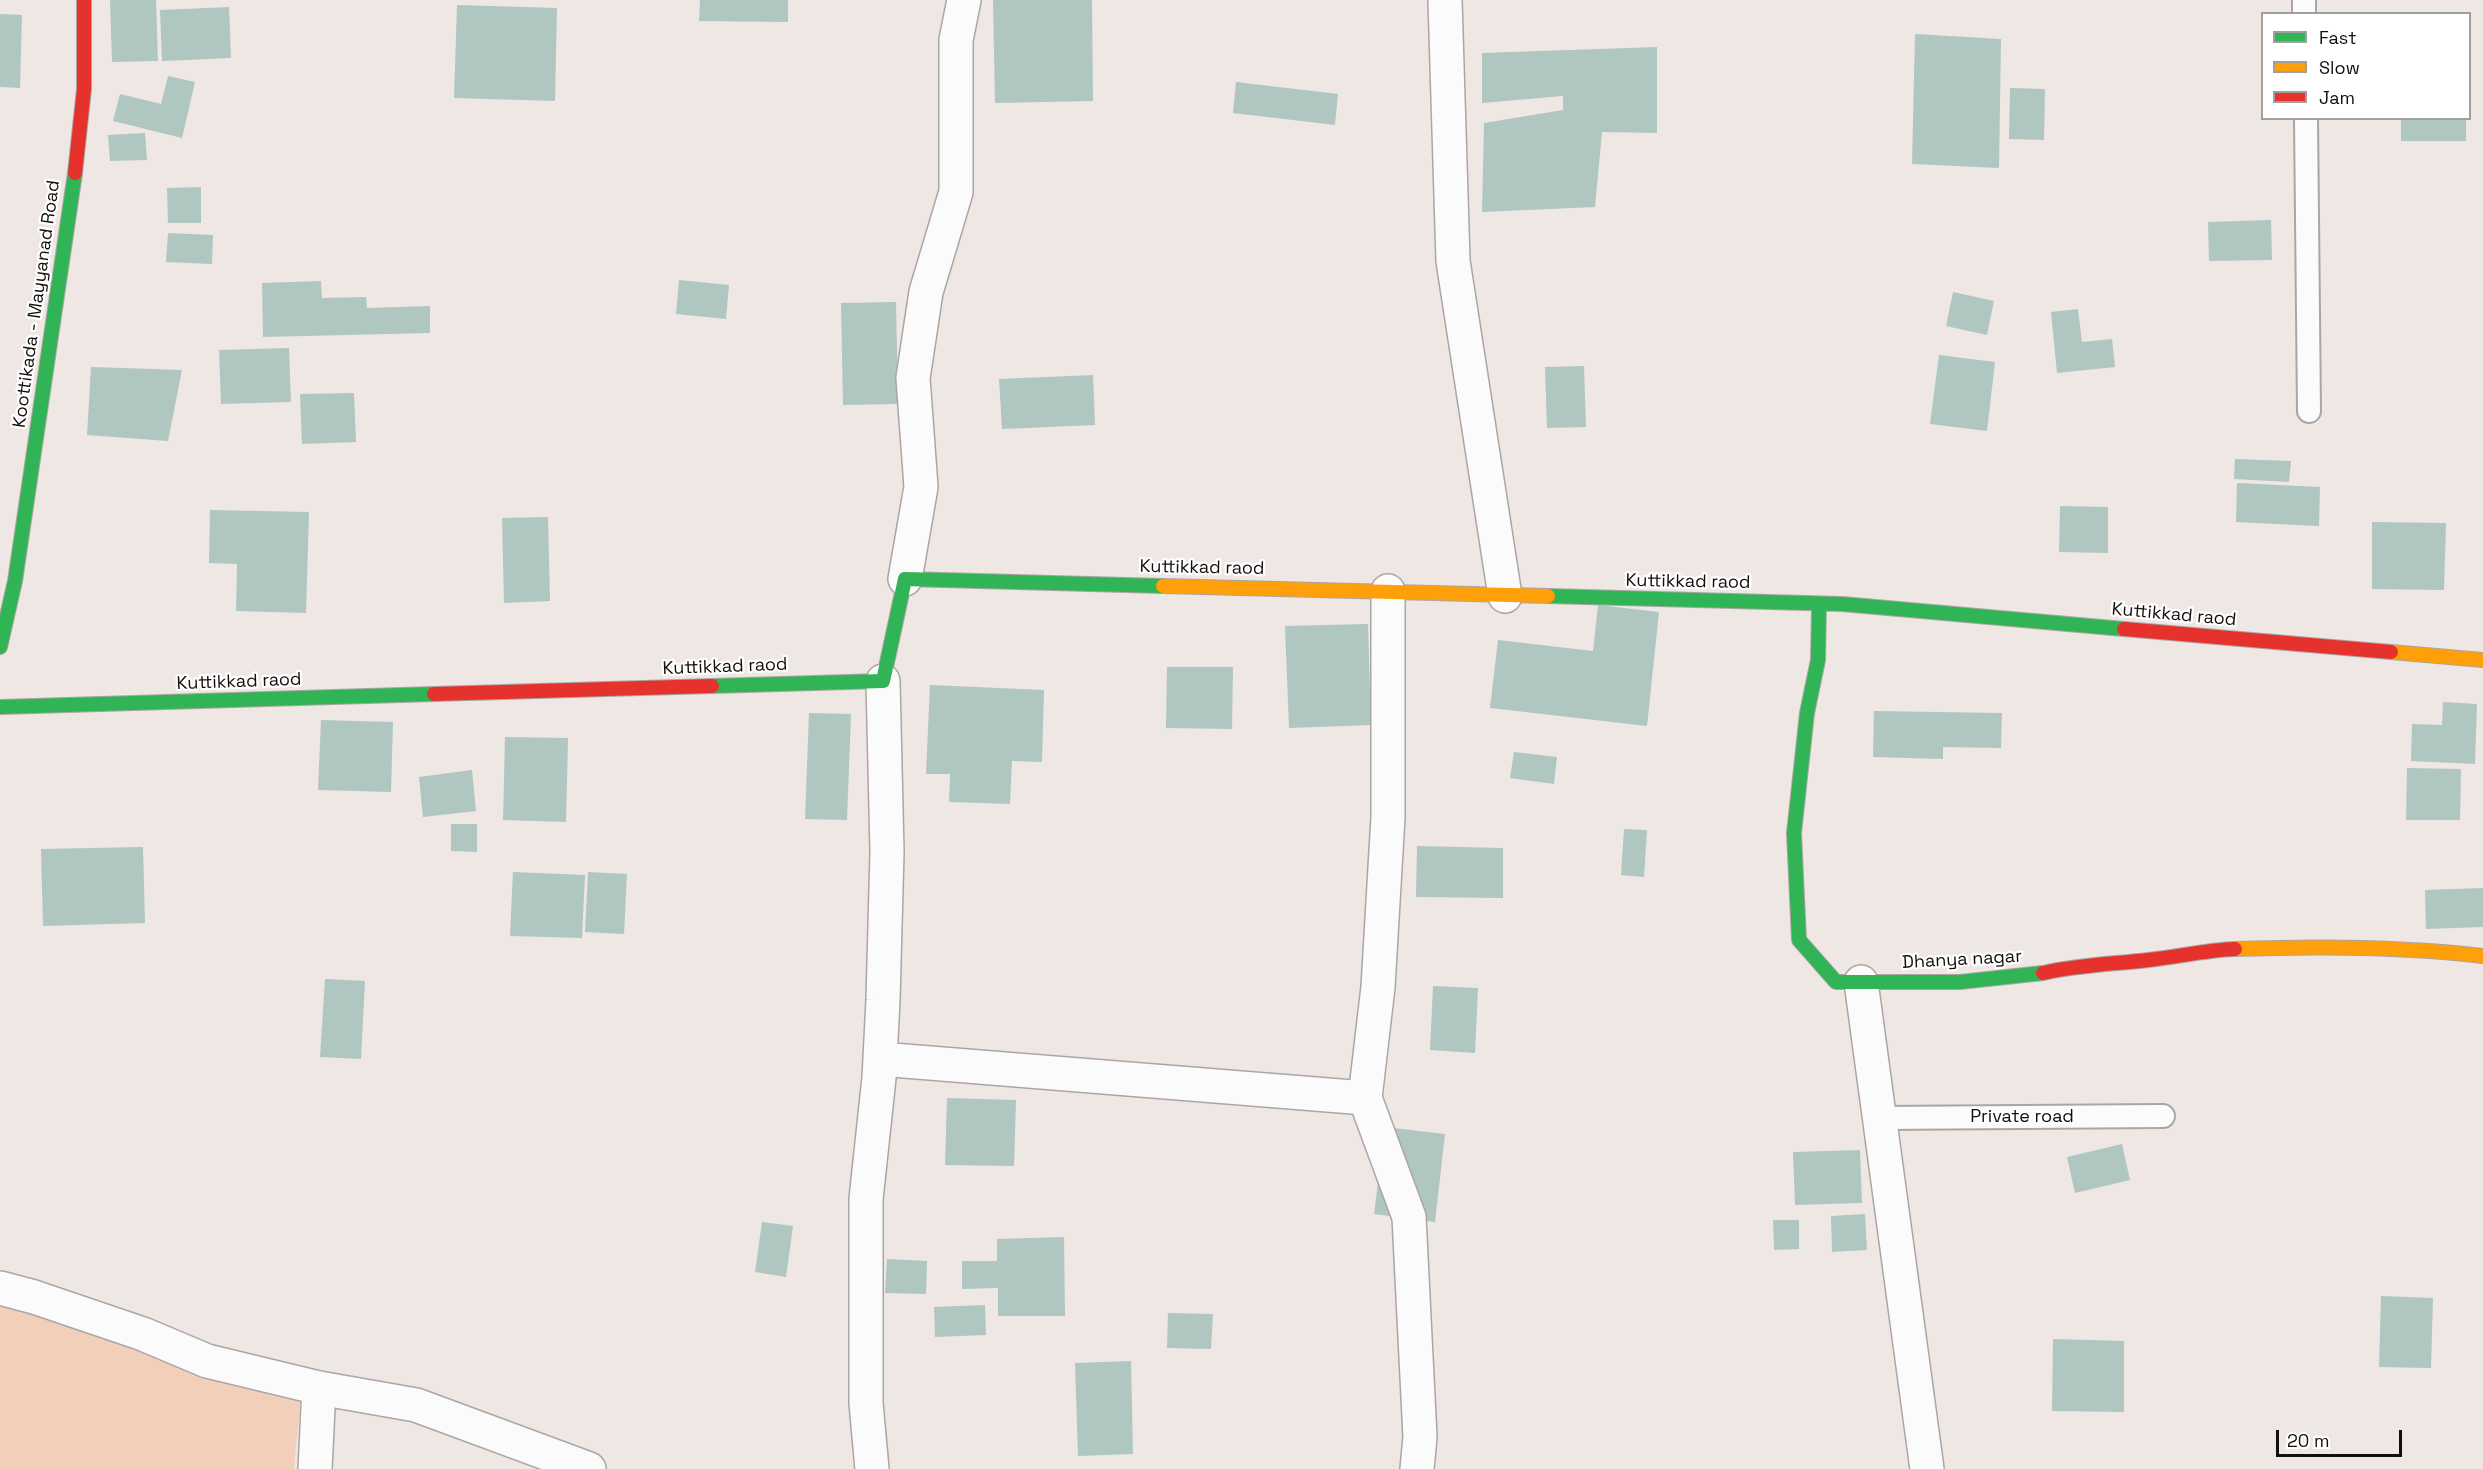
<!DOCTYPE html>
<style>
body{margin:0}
#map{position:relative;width:2483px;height:1469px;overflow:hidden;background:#eee7e4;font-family:"Space Grotesk",sans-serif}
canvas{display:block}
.legend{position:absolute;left:2261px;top:12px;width:210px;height:108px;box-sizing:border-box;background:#fff;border:2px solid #a09f9e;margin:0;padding:8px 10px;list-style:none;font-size:18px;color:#120e0c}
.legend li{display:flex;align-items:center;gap:12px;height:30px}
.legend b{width:30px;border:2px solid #a09f9e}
.scale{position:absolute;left:2276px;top:1430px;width:126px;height:27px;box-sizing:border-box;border:3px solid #120e0c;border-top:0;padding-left:8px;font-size:18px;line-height:21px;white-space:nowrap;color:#120e0c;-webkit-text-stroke:4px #fff;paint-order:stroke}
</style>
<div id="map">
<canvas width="2483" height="1469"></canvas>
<ul class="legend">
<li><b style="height:8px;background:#30b455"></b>Fast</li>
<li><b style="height:8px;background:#ff9f0a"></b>Slow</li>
<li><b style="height:8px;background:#e5322d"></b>Jam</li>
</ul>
<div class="scale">20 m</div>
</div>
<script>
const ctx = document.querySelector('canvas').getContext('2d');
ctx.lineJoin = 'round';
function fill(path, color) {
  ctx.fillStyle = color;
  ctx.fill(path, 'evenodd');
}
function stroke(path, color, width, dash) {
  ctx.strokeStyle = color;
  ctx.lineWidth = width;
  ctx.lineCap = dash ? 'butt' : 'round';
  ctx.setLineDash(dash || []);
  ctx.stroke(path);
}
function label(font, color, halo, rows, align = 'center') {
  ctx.font = font + ' "Space Grotesk",sans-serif';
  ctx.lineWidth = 4.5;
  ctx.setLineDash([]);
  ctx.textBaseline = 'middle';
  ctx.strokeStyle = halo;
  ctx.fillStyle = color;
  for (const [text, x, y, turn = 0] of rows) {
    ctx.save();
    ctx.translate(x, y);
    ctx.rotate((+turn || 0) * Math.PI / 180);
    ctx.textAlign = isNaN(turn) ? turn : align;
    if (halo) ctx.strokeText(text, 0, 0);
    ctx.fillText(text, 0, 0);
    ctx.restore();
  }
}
fill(new Path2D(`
 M0,1304L302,1384L294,1469H0Z`), '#f2cfbb');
fill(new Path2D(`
 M110,0H156L158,61L112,62Z
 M700,0H788V22L699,21Z
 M993,0H1092L1093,101L995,103Z
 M457,5L557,8L555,101L454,98Z
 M229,7L231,58L162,61L160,10Z
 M0,14L22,15L20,88L0,87Z
 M1915,34L2001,39L1999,168L1912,164Z
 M1657,47V133L1602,132L1595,207L1482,212L1484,123L1563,110V96L1482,103V53Z
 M168,76L195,82L182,138L113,121L120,94L161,104Z
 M1236,82L1338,94L1335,125L1233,113Z
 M2010,88L2045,89L2044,140L2009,139Z
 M2401,118H2466V141H2401Z
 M145,133L147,160L110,161L108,135Z
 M201,187V223H168L167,188Z
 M2271,220L2272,260L2209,261L2208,222Z
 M168,233L213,235L212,264L166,262Z
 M679,280L729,285L726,319L676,314Z
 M321,281L322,298L366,297L367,308L430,306V333L263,337L262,283Z
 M1953,292L1994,301L1987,335L1946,326Z
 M896,302L898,404L843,405L841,303Z
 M2078,309L2082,342L2112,339L2115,367L2057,373L2051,312Z
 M289,348L291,402L221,404L219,350Z
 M1939,355L1995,362L1987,431L1930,424Z
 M1584,366L1586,427L1547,428L1545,367Z
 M91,367L182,370L168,441L87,435Z
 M1093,375L1095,425L1002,429L999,379Z
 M354,393L356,442L302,444L300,394Z
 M2235,459L2291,461L2289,482L2234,479Z
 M2237,483L2320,487L2319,526L2236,522Z
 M2060,506L2108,507V553L2059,552Z
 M210,510L309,512L306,613L236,611L237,564L209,563Z
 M548,517L550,601L504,603L502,518Z
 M2372,522L2446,523L2444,590L2372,589Z
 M1598,605L1659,612L1647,726L1490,708L1498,640L1593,651Z
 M1368,624L1371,725L1289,728L1285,626Z
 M1167,667H1233L1232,729L1166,728Z
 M930,685L1044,690L1042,762L1012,761L1010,804L949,802L950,774H926Z
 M2443,702L2477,704L2475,764L2411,761L2412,724L2442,725Z
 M1874,711L2002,713L2001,748L1943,747V759L1873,757Z
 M809,713L851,714L847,820L805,819Z
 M321,720L393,722L391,792L318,790Z
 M505,737L568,738L566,822L503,820Z
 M1514,752L1557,757L1554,784L1510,778Z
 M2407,768L2461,769L2460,820H2406Z
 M472,770L476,811L423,817L419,777Z
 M451,824H477V852L451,851Z
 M1624,829L1647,830L1644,877L1621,875Z
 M1417,846L1503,848V898L1416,897Z
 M143,847L145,923L43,926L41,849Z
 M513,872L585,875L582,938L510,936Z
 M588,872L627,874L624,934L585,932Z
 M2483,888V927L2426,929L2425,890Z
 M325,979L365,981L361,1059L320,1057Z
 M1433,986L1478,988L1475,1053L1430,1050Z
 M947,1098L1016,1100L1014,1166L945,1165Z
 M1385,1127L1445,1134L1435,1222L1374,1214Z
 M2122,1144L2130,1180L2075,1193L2067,1157Z
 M1860,1150L1862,1203L1795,1205L1793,1152Z
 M1865,1214L1867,1250L1832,1252L1831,1216Z
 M1773,1220H1799V1249L1774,1250Z
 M762,1222L793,1226L786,1277L755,1272Z
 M1064,1237L1065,1316H998V1288L962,1289V1261H997V1239Z
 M887,1259L927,1261L926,1294L885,1293Z
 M2381,1296L2433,1298L2431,1368L2379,1367Z
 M985,1305L986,1335L935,1337L934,1307Z
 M1168,1313L1213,1314L1211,1349L1167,1348Z
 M2053,1339L2124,1341V1412L2052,1411Z
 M1131,1361L1133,1454L1078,1456L1075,1363Z`), '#b0c6c1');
const lane = new Path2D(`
 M2304,0V14
 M2306,118L2309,411
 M1880,1118L2163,1116`);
const street = new Path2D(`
 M1445,0L1453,261L1505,596
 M905,579L921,487L913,378L926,292L956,192V40L964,0
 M1388,591V817L1378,987L1365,1098L1409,1217L1420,1437L1417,1469
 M1861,982L1927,1469
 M880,1059L1365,1098
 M0,1288L34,1297L143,1334L207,1361L319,1388L416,1405L589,1469
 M315,1469L319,1388
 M872,1469L866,1403V1199L879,1078L883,1000L887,852L883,681`);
const fast = new Path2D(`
 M1548,596L1842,604L2124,629
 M1819,604L1818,660L1807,713L1794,833L1799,940L1836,982H1960L2043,973
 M0,647L15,581L75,173
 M712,686L883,681L905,579L1163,586
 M0,707L434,694`);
const slow = new Path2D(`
 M1163,586L1548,596
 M2391,652L2483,660
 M2235,949C2318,946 2400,946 2483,956`);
const jam = new Path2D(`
 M75,173L84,89V0
 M2124,629L2391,652
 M434,694L712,686
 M2043,973C2078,965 2113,964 2148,960C2177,957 2206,950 2235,949`);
stroke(lane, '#aba6a4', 26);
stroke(street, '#aba6a4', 36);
stroke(fast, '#aba6a4', 16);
stroke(slow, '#aba6a4', 16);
stroke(jam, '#aba6a4', 16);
stroke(lane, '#fcfbfb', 22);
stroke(street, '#fcfbfb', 33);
stroke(fast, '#30b455', 14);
stroke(slow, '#ff9f0a', 14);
stroke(jam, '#e5322d', 14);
label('18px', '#120e0c', '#fff', [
 ["Koottikada - Mayyanad Road",37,304,-82],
 ["Kuttikkad raod",1202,568,1],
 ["Kuttikkad raod",1688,582,1],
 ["Kuttikkad raod",2174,615,5],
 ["Kuttikkad raod",725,667,-2],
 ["Kuttikkad raod",239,682,-2],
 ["Dhanya nagar",1962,960,-3],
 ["Private road",2022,1117]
]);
</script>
